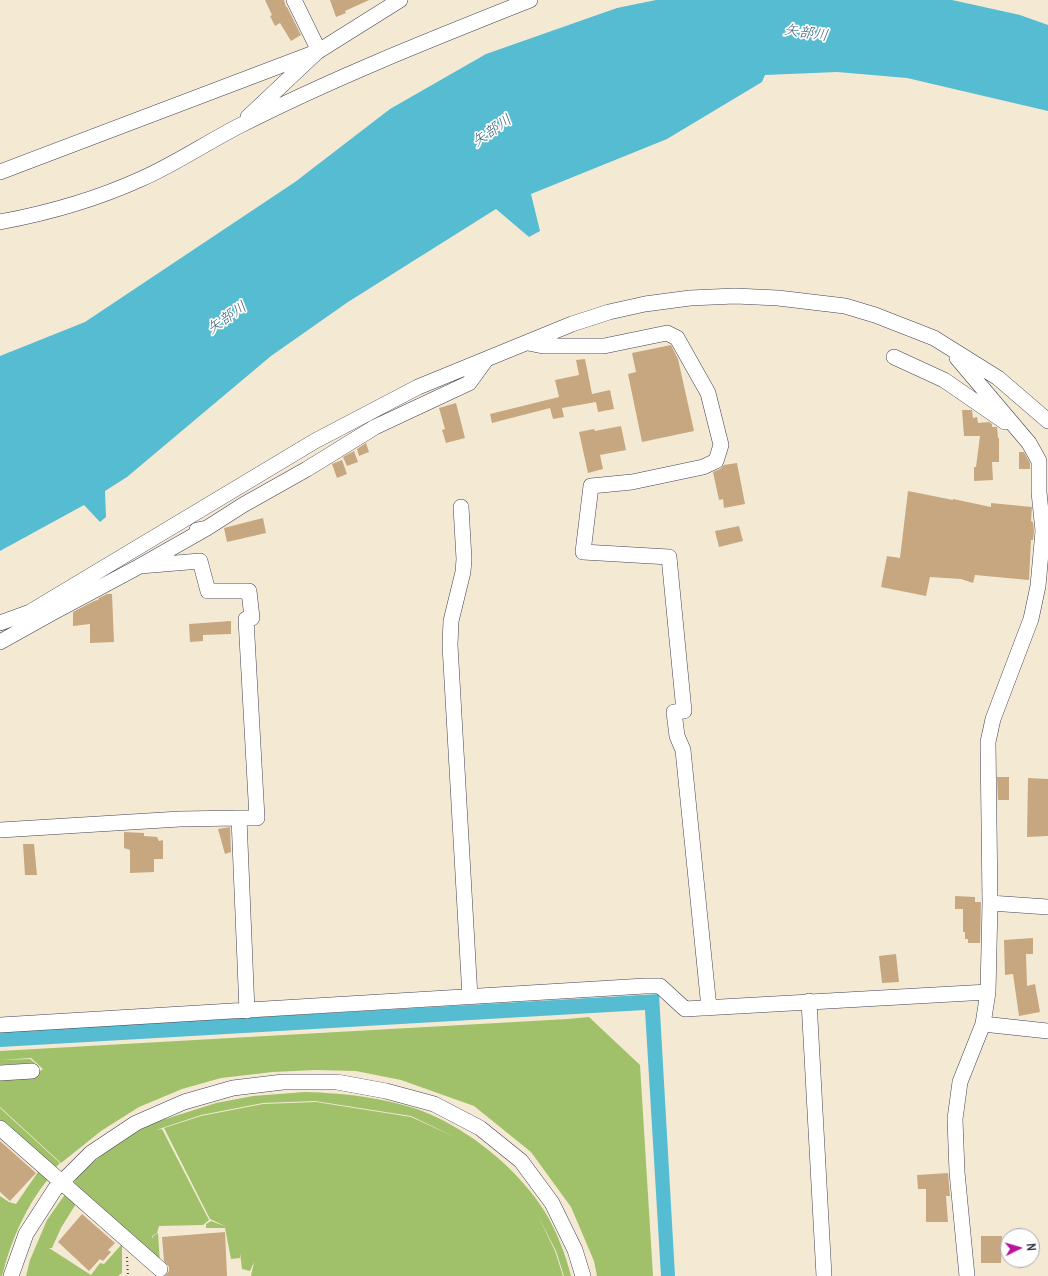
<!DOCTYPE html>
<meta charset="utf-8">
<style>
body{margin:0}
#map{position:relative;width:1048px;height:1276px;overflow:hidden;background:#f4ead4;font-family:Delius,sans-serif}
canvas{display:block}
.north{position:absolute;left:1000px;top:1228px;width:40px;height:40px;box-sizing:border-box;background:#fff;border:1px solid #a7a7b1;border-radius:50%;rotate:85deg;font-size:11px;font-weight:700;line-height:16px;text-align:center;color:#22223b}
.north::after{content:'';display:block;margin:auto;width:14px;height:18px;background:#b5179e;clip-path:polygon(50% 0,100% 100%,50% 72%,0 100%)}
</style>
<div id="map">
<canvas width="1048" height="1276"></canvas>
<div class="north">N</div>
</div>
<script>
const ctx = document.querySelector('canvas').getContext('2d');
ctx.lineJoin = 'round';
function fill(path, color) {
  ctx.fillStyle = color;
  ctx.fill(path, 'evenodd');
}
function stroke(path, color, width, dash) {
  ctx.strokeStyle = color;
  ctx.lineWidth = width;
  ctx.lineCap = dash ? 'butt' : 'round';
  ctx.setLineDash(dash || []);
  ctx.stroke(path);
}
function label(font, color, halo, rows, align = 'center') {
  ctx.font = font + ' Delius,"Klee One",sans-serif';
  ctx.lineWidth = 3.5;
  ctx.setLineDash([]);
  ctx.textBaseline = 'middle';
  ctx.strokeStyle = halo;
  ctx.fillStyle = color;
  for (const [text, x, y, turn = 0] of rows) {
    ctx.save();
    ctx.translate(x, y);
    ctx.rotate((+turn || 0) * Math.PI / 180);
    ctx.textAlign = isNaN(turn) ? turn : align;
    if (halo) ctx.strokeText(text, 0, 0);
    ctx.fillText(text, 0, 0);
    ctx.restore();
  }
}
fill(new Path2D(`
 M589,1017L640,1065L653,1276H597L594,1261L571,1207L531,1152L474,1106L401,1080L356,1071L315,1070L273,1072L221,1078L182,1089L139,1107L101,1131L61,1163L0,1107V1078L34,1075L43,1069L44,1070L31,1058L0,1060V1051L568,1019Z
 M30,1059L35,1063L0,1065V1060Z
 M305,1092C345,1093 400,1099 436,1117C477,1136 521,1173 545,1212C556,1230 566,1255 571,1276H564L556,1251L538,1216L555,1251L563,1276H251L254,1262L250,1271L242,1269L240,1253V1258L231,1259L225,1228H206V1224L211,1221L227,1227L210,1219L164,1128L201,1116L263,1104L316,1102L411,1117L457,1138L411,1116L315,1101L263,1103L201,1115L156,1130L162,1129L209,1220L203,1225L159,1226L157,1233L152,1236L153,1239V1236L158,1233L160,1263L73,1185L76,1179L92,1163L115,1145L150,1124L216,1103L253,1096Z
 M0,1108L60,1163L54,1169L0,1122Z
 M38,1172L48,1179C25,1208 11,1240 2,1276H0V1196L9,1202L16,1204Z
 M66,1193L77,1202L61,1228L52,1248H49L91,1275L100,1263L104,1264L122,1244V1273L118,1276H26L30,1260L47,1220Z`), '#a0c16a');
fill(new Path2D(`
 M656,0H952L1020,15L1048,25V111L907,78L837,72L765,75L762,82L667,139L531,194L540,231L529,237L496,209L348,302L271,356L127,477L105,491L106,517L100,522L84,505L0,551V356L85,322L295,182L390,109L486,54L617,8Z
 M659,994L675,1276H661L645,1010L0,1047V1032Z`), '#55bcd2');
fill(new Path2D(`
 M265,0H284L286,7H287L301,35L291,41L280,23L275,26L270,16L272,15Z
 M330,0H369L345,11L346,13L336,17Z
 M671,345L678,359L694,431L642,442L628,374L636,372L632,353Z
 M585,359L592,394L610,390L614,409L598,412L596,402L562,408L564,417L553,419L550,408L492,423L490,414L559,397L555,380L579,375L576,360Z
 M456,403L465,438L446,443L442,430L445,429L439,408Z
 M962,410H972L973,418L977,417L978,423L989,422L992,424V427H997L998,438H999V462H992L993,480L974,481V467H976L980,436H964Z
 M621,426L626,450L600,455L603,469L588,473L579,432L594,429L595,431Z
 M366,443L369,452L359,456L357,449Z
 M354,451L358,462L347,466L343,457Z
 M1019,452H1024L1030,463V469H1019Z
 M342,460L347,474L337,478L332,464Z
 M737,463L745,504L724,508L723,499L719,500L713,472L720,469L724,465Z
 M908,491L953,500V499L991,507V503L1032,507L1031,521L1033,522L1034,531L1033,540H1031L1029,580L975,575L973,583L961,579L930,577L926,596L881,587L887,556L900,558Z
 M263,518L266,533L227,542L224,528Z
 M739,526L743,541L719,547L715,531Z
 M107,594H112L114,642L90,643V624L73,626V612L94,601L98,600L99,598Z
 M231,621V634L203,635V641L190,642L189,624Z
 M997,777H1009V800H998Z
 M1028,778L1048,779V836L1027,837Z
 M230,827L231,852L225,854L218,829Z
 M124,832L144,833V836L157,837L159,841L163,840V859H154V872L130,873V850L124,848Z
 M23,844H34L37,875H25Z
 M955,896L975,897V902H981L980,943H968V939H965V932H963V909H955Z
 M1033,938V954H1026L1027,986L1035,984L1040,1012L1019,1016L1013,974L1005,975L1004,940Z
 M896,954L899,982L882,983L879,956Z
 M0,1141L36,1173L10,1201L0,1192Z
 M948,1173L950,1196H946L948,1222H926V1189H918L917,1175Z
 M82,1214L115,1243L108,1250L111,1252L103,1261L100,1259L89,1271L58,1242Z
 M225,1232L227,1276H165L169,1271V1267L164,1261L162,1237Z
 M981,1236H1002L1001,1263H981Z`), '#c7a77f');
const minor = new Path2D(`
 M248,117L317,52L400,0
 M0,172L319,51L294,0
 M0,222C48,213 97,199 141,179C175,164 206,143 239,126C333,78 432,39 530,0
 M528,343L543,346H604L667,333L677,338L708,393L721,445L716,461L703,467L632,482L591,486L583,552L669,557L684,711L674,712L677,736L683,750L709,1008
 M894,357L944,380L1005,422
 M957,358L1029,443L1039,461V492L1043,531L1038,586L1031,619L993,719L988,742L990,903L988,992L983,1024L960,1082L955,1119L957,1172L967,1276
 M461,507L464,559L463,572L451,621L450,645L470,997
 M207,528L140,566L200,561L208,591H249L252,618L246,619L257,818H234
 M197,530L207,528L243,505L307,469L375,427L469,383L485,361
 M0,623L30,612L315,441L418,387L572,324L609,312L645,304L690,298L735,296L778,298L845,306L875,315L934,338L998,378L1048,421
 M0,642L52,613L140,566
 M0,830L180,819L239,818L247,1011
 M990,903L1048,907
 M809,1001L824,1276
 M983,1024L1048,1031
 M0,1025L645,986H660L685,1009L988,992
 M0,1073L32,1071
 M0,1128L160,1269
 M11,1276L26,1234L55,1189L91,1153L136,1123L184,1102L233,1088L283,1082H337L386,1091L434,1104L480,1128L521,1161L552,1203L575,1250L583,1276`);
stroke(minor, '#424052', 16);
stroke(new Path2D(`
 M127,1257L128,1276`), '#424052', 2, [1, 3]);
stroke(minor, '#fff', 15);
label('italic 15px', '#366077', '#fff', [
 ["矢部川",806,33,8],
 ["矢部川",492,131,-35],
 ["矢部川",227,318,-35]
]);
</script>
